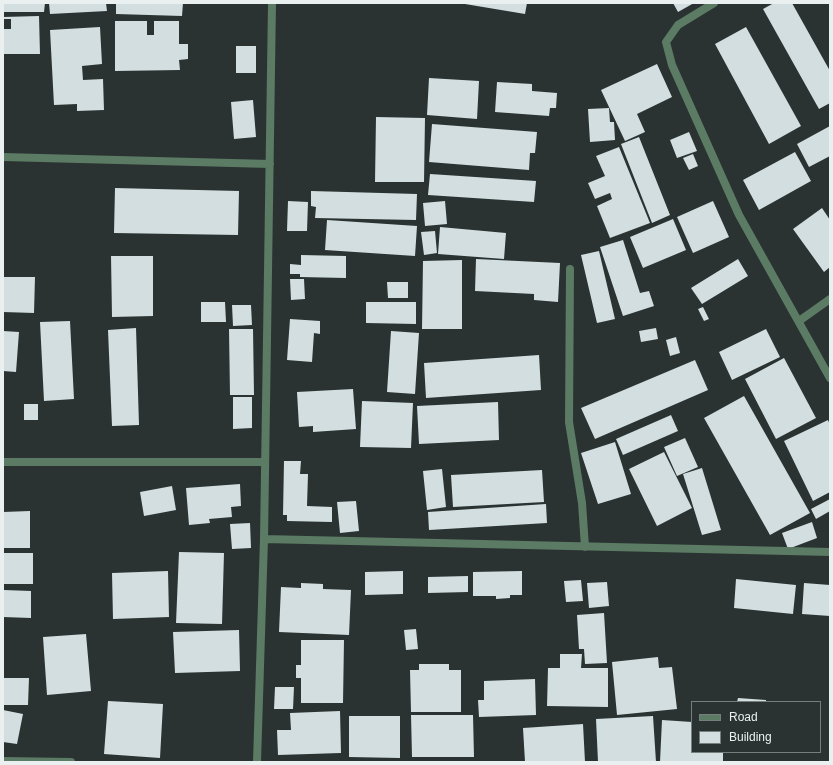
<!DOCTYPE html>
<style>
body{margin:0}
#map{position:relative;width:833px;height:765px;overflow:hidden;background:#2a3331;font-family:Helvetica,sans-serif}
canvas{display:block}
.frame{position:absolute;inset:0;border:4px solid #eaf0ef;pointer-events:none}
.legend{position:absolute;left:691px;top:701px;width:130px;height:52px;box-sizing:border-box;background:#2a3331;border:1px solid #777f7d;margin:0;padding:5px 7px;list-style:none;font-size:12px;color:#eaf0ef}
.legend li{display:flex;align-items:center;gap:8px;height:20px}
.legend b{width:20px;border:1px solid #777f7d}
</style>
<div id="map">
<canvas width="833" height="765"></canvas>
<div class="frame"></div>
<ul class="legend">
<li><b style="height:5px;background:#5b7b64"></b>Road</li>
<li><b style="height:11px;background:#d2dee0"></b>Building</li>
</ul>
</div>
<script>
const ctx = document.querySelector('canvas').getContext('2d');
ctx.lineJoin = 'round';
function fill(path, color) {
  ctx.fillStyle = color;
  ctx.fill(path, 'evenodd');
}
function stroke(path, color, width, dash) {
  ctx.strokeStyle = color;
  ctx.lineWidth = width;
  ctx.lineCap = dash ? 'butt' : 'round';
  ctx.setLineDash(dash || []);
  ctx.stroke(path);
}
fill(new Path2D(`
 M3,3H45L44,12H3Z
 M49,3H106L107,11L50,14Z
 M116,3H183L182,16L116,14Z
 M459,3H527L525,14Z
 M673,3H694L678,12Z
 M774,3H792L830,71V103L819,109L763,9Z
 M39,16L40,54H3V29H11V19H3V17Z
 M115,21H147V35H154V21H179V44H188V59L179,60L180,70L115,71Z
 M100,27L102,64L82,66L83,80L103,79L104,110L77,111V104L54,105L50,30Z
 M746,27L801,126L769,144L715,44Z
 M236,46H256V73H236Z
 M657,64L672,97L637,114L645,132L625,141L601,90Z
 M429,78L479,81L477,119L427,115Z
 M497,82L532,84V91L557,93L556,108H550L549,116L495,112Z
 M253,100L256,137L234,139L231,102Z
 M609,108L610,122H614L615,140L590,142L588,109Z
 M376,117L425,118L424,182H375Z
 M432,124L537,132L535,153H530L529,170L429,162Z
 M830,126V156L809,167L797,144Z
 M689,132L697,151L677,158L670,140Z
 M639,137L670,215L652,223L621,144Z
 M619,147L650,223L610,238L597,206L612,199L610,193L595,199L588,183L605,176L596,156Z
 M795,152L811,181L759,210L743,180Z
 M693,154L698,166L689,170L683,158Z
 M430,174L536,181L534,202L428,195Z
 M115,188L239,191L238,235L114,233Z
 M311,191L417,194L416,220L315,218L316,207L311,206Z
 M288,201L308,202L307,231H287Z
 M445,201L447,224L425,226L423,203Z
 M713,201L729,237L693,253L677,217Z
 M822,208L830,220V267L824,272L793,229Z
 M673,219L686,250L643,268L630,237Z
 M327,220L417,226L415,256L325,250Z
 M440,227L506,233L504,259L438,254Z
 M435,231L437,253L424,255L421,232Z
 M623,240L640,293L649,291L654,306L623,316L600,247Z
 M599,251L615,319L597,323L581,255Z
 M301,255L346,256V278L300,277V274H290V264L301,265Z
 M111,256H153V316L112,317Z
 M476,259L560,263L558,302L534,300V294L475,291Z
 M738,259L748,276L702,304L691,288Z
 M462,260V329H422L423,261Z
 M3,277H35L34,313L3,312Z
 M290,279H304L305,299L291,300Z
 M387,282H408V298H388Z
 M201,302H225L226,322H201Z
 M366,302H416V324L366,323Z
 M232,305H251L252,325L233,326Z
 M703,307L709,319L704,321L698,309Z
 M290,319L320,321V334L314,333L312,362L287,360Z
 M70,321L74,399L44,401L40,322Z
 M136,328L139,425L112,426L108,330Z
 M656,328L658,339L641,342L639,331Z
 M229,329H253L254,395H230Z
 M766,329L780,357L732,380L719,352Z
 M3,331L19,332L16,372L3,371Z
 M391,331L419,333L415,394L387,392Z
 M676,337L680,353L670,356L666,340Z
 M539,355L541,390L426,398L424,363Z
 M784,358L816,418L776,439L745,379Z
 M695,360L708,390L595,439L581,408Z
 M353,389L356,429L313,432V426L299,427L297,392Z
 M744,396L810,513L770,535L704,418Z
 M233,397H252V428L233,429Z
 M362,401L413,403L411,448L360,447Z
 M498,402L499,440L419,444L417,406Z
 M24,404H38V420H24Z
 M671,415L678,431L623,455L616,439Z
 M828,420L830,425V492L813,501L784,441Z
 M685,438L698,467L677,476L664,447Z
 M615,442L631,494L598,504L581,453Z
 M664,452L692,508L657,526L629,469Z
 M284,461H301L300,474H308L307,506L332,507V522L287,521V515H283Z
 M702,468L721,530L702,535L683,474Z
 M442,469L446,507L427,510L423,471Z
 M542,470L544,502L453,507L451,475Z
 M240,484L241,506L231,507L232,517L209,519L210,523L189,525L186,488Z
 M172,486L176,510L144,516L140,492Z
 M830,499V511L816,519L811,509Z
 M356,501L359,531L340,533L337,502Z
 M546,504L547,523L429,530L428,512Z
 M30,511V548H3V512Z
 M812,522L817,538L788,549L782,533Z
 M250,523L251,548L232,549L230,524Z
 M179,552L224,553L222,624L176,623Z
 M3,553H33V584H3Z
 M168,571L169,617L113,619L112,573Z
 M403,571V594L365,595V572Z
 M522,571V595H510V598L496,599V596H473V572Z
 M468,576V592L428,593V577Z
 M736,579L796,585L793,614L734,608Z
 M581,580L583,601L566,602L564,581Z
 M607,582L609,606L589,608L587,583Z
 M301,583L323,584V589L351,590L349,635L279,632L281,587L301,588Z
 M804,583L830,585V616L802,614Z
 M4,590L31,591V618L3,617Z
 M604,613L607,663L585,664L584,649H579L577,615Z
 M416,629L418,649L406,650L404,630Z
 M239,630L240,671L175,673L173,632Z
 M86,634L91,691L47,695L43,637Z
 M301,640H344L343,703H301V678H296V665H301Z
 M560,654H582L581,668H608V707L547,706L548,668H560Z
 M658,657L659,668L672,667L677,709L617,715L612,662Z
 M419,664H449V670H461V712H411L410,670H419Z
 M3,678H29L28,705H3Z
 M535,679L536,715L479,717L478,700H484V681Z
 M275,687H294L293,709H274Z
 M738,698L766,700V702H737Z
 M108,701L163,704L160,758L104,754Z
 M3,710L23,714L17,744L3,742Z
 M340,711L341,753L278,755L277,730H291L290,713Z
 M411,715H473L474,757H412Z
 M349,716H400V758L349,757Z
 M653,716L656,762H598L596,719Z
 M662,720L692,722V752H723V762H660Z
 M583,724L585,762H525L523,728Z`), '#d2dee0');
stroke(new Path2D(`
 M714,3L678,25L666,42L672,65L739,215L830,378
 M3,157L270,164
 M570,269L569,422L582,503L585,547
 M799,321L830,299
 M3,462H265
 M264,539L830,552
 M3,761L71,762
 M257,762L264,539L272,3`), '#5b7b64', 8);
</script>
